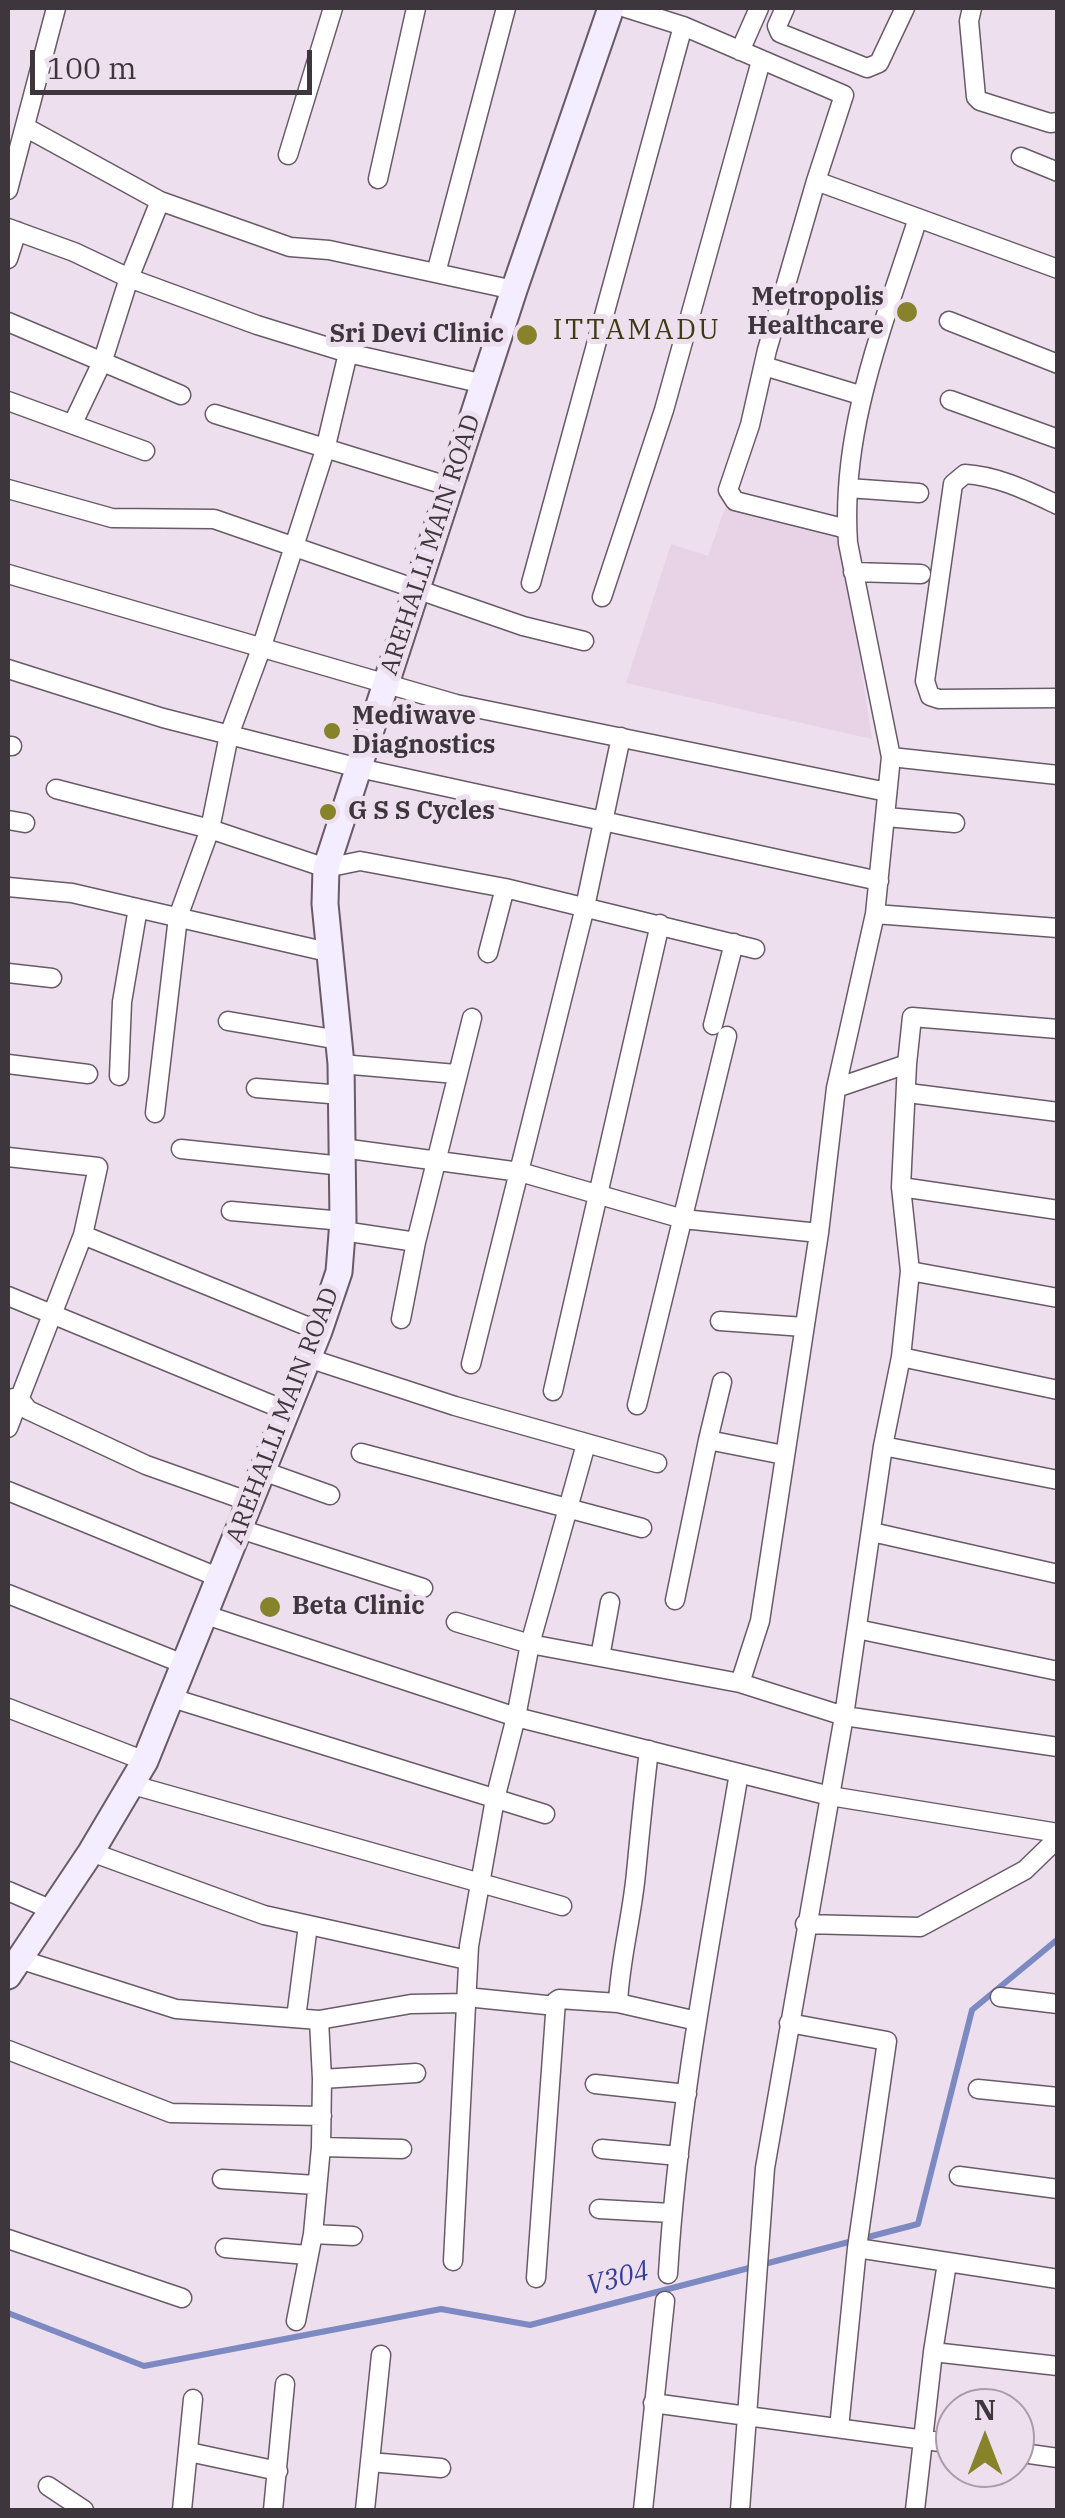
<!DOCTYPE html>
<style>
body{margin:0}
#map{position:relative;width:1065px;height:2518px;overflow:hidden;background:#eedfee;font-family:"IBM Plex Serif",serif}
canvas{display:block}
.frame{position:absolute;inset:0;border:10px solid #3d373d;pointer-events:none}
.north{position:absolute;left:935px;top:2388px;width:100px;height:100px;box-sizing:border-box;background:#eedfee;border:2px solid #a79ca7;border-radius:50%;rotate:0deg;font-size:28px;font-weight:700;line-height:40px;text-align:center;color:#3d373d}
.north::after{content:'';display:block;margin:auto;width:35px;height:45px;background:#87832b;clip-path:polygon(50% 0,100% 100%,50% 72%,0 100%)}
.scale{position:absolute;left:30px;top:50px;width:282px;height:45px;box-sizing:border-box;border:5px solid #3d373d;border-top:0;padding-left:12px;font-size:30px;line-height:35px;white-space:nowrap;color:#3d373d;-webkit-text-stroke:8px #eedfee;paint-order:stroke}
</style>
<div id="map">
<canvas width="1065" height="2518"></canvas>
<div class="frame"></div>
<div class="north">N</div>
<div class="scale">100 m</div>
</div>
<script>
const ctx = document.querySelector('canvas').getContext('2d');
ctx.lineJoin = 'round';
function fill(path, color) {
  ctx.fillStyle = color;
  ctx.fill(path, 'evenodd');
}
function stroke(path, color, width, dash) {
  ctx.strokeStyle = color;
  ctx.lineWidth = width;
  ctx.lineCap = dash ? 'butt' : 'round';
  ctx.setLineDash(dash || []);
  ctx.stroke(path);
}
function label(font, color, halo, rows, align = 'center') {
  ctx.font = font + ' "IBM Plex Serif",serif';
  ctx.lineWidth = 10;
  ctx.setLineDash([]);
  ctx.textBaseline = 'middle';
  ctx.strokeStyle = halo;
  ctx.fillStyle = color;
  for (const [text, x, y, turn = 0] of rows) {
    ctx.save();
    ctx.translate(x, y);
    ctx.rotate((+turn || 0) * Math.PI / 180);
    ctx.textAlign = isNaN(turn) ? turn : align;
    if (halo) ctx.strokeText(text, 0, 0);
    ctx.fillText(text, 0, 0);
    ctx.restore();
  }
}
fill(new Path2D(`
 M725,508L841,534L872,739L626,683L671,544L708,556Z`), '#e7d2e6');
stroke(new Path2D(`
 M8,2313L144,2366L441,2309L530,2325L918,2224L972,2010L1058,1939`), '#7d8ac2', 6);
const street = new Path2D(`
 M626,8L683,26L844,95L816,181L918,218C884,324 840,429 848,543L891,757L875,914L836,1088L907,1064L901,1187L910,1271L901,1357L883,1446L844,1716L765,2168L747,2416L955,2444
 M785,8L777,26L780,33L867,68L879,63L905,8
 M972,8L969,21L976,97L980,101L1050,123L1058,122
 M740,51L759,8
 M25,127L160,201L290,247L329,250L514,290
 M288,155L333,8
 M1021,157L1058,172
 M378,179L416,8
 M816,181L767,350L750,425L728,490L735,501L847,529
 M8,190L56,8
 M918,218L1058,269
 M8,228L74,252L129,278L257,325L348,353L484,384
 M8,259L17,231
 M436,273L506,8
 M949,321L1058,364
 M8,322L181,395
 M764,366L860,395
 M950,400L1058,439
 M8,401L145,451
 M215,414L451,487
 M73,423L103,360L129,278L160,201
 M848,488L919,493
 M8,489L112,518L214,519L523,626L584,641
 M1058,505C1028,491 998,476 965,474L953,484L925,681L930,696L939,699L1058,698
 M853,572L921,574
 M8,574L456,704L887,792
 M531,583L683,26
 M602,597L664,410L761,61
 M8,669L163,718L359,768L879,881
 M8,746H12
 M891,757L1058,775
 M56,789L210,829L326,868L360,861L505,888L755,949
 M886,817L955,823
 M8,820L25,823
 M8,887L72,893L332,953
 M875,914L1058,928
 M488,953L505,888
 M8,973L52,978
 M228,1021L339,1040
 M713,1025L734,943
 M8,1064L88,1074
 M341,1064L456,1074
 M907,1064L912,1017L1058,1029
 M119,1076L122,1002L138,908
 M256,1088L342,1095
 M908,1093L1058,1112
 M155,1113L178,917L210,829L229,735L261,649L325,450L348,353
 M342,1148L520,1172L683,1219L819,1233
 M181,1149L343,1166
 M8,1157L98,1167L83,1235L8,1428
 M901,1187L1058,1210
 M231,1211L343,1221
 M343,1231L416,1242L472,1018
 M83,1235L319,1331
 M910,1271L1058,1298
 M8,1296L287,1411
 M401,1319L416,1242
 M720,1321L804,1327
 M901,1357L1058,1390
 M308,1358L455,1406L657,1463
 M471,1364L585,907L621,737
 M722,1382L708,1440L784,1455
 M553,1391L660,924
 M13,1398H19L28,1410L146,1465L236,1497L252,1498
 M637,1405L727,1036
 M883,1446L1058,1480
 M361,1453L642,1528
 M263,1471L330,1495
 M8,1491L220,1578
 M240,1529L423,1588
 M872,1532L1058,1574
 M8,1594L186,1665
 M675,1600L708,1440
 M206,1615L516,1717L830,1796L1058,1833
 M456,1622L530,1644L740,1683L844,1716L1058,1747
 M857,1629L1058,1671
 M600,1657L610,1602
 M740,1683L760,1621L819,1233L836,1088
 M172,1698L545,1814
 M8,1708L145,1761
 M133,1785L562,1906
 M91,1852L264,1915L467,1960
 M8,1891L52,1910
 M805,1924L920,1927L1025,1870L1058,1838
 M19,1959L176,2009L319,2020L411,2004L466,2003
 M466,1997L556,2006
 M1000,1997L1058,2004
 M618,2003C620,1959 632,1917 636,1873C640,1832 644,1791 649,1750
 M296,2018L308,1925
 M319,2020L322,2079L416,2073
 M789,2023L887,2041L857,2248
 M8,2050L171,2113L322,2116
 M322,2079L321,2147L313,2234L353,2236
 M595,2084L687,2094
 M978,2089L1058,2097
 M321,2147L402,2149
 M602,2149L679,2156
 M959,2176L1058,2189
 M222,2179L316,2185
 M599,2209L671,2213
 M8,2239L182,2298
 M225,2248L307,2255
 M453,2261L469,1946L495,1799L516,1717L530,1644L586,1444
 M668,2274C678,2106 711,1939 739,1773
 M536,2278L556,2001L559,1999L618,2003L697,2021
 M296,2321L313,2234
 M933,2352L1058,2366
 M653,2403L747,2416L740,2510
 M839,2428L857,2248L1058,2279
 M189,2452L278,2471
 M1015,2452L1058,2458
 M370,2462L441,2468
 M48,2486L84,2510
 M182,2510L193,2399
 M273,2510L285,2384
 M365,2510L381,2355
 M643,2510L665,2301
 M915,2510L933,2352L947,2263`);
const secondary = new Path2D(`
 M8,1976L91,1852L145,1761L319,1331L339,1272L343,1221L341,1064L325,904L326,868L514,290L611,8`);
stroke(street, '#685b67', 21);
stroke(secondary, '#685b67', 29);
stroke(street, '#fff', 18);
stroke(secondary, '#f3edff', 25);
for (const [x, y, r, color] of [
 [907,312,12,"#87832b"],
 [527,335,12,"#87832b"],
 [332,731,10,"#87832b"],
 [328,812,10,"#87832b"],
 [270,1607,12,"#87832b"]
]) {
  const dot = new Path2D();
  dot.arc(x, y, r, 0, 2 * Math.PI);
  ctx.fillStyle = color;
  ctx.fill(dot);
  stroke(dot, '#eedfee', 4);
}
label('bold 25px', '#3d373d', '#eedfee', [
 ["Metropolis",884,298,"right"],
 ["Healthcare",884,327,"right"],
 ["Sri Devi Clinic",504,335,"right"],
 ["Mediwave",352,717],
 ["Diagnostics",352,746],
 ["G S S Cycles",348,812],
 ["Beta Clinic",292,1607]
], 'left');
label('25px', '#3d373d', '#eedfee', [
 ["AREHALLI MAIN ROAD",431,545,-72],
 ["AREHALLI MAIN ROAD",283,1416,-69]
]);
ctx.letterSpacing = '2.5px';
label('28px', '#3d3b11', '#eedfee', [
 ["ITTAMADU",637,331]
]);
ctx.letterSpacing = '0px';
label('italic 28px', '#324099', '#eedfee', [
 ["V304",618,2279,-15]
]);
</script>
